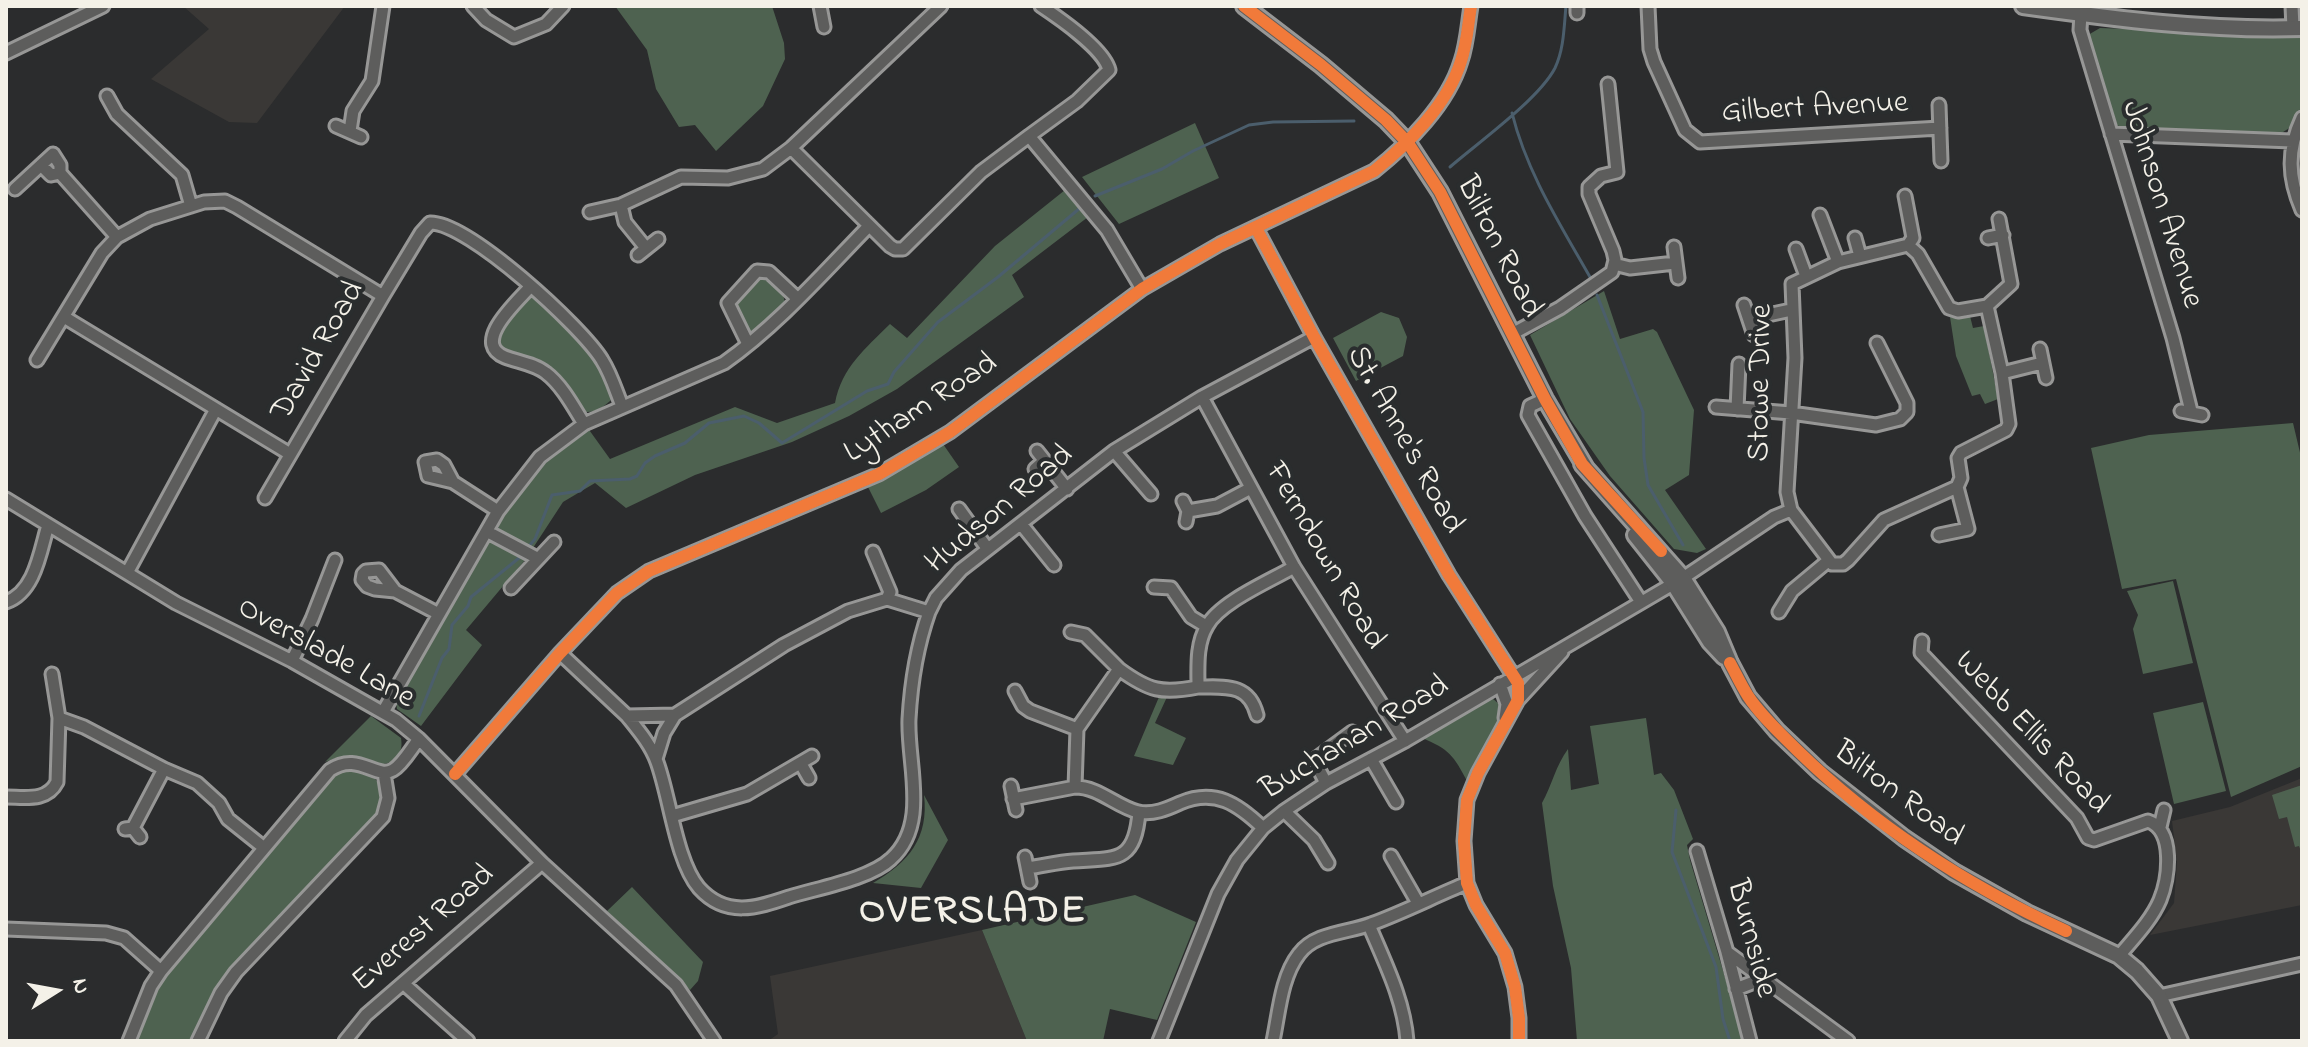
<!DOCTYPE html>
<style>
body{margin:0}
#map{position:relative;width:2308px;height:1047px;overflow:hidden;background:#2b2c2d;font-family:"Indie Flower",sans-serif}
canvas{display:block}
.frame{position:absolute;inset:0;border:8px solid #f4f1e8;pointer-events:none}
.north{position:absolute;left:16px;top:951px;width:80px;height:80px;-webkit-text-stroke:6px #2a2d2e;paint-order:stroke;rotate:79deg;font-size:22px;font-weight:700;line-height:32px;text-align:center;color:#f4f1e8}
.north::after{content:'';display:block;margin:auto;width:28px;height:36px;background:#f4f1e8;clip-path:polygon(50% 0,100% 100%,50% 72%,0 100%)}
</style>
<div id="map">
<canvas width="2308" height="1047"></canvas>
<div class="frame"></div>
<div class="north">N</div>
</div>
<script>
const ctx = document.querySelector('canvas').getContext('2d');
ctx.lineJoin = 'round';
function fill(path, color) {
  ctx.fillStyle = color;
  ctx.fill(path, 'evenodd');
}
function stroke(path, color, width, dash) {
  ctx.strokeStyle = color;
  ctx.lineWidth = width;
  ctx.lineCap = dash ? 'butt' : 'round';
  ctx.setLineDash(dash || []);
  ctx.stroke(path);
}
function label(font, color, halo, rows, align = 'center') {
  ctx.font = font + ' "Indie Flower",sans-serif';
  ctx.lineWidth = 8;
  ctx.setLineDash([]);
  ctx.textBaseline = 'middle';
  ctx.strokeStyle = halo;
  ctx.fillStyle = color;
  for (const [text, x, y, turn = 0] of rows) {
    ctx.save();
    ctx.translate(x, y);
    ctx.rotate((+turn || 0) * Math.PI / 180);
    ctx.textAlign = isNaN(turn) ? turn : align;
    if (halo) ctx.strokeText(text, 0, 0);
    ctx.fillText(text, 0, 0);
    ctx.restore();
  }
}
fill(new Path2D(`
 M183,6H345L257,123L229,122L151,79L209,29Z
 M2302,778V905L2150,935L2174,903L2177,862L2172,821L2230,807Z
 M982,930L1027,1041H768L778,1034L770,976Z`), '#3a3836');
fill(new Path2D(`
 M615,6H772L784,43L785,59L763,106L716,151L695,125L679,127L656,89L647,50Z
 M2100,28L2302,35V104L2294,125L2280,134L2133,132L2112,123L2088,35Z
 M1195,123L1219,178L1119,224L1082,177Z
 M1065,190L1088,217L1012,275L1024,297L897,389L849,416L792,442L695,475L626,508L595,483L563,502L531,551L498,530L499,522L544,460L587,427L610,459L735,407L777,423L835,403C842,367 865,349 890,324L907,338L995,246Z
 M761,276L782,290L785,303L753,333H748L736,302Z
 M1604,291L1620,339L1653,329L1657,332L1694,410L1689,475L1665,490L1706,549L1697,553L1674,549L1610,476L1570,419L1530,335Z
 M531,298H537C564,325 607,360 612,399C605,406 596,413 585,412L544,364L509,354L500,347C498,331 519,307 531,298Z
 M1381,312L1399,318L1407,337L1403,356L1356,381L1333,338Z
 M1970,316L1973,328L1984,326L1998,399L1985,404L1980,394L1972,396L1956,356L1950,317L1959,319Z
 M2293,423L2302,461V766L2231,797L2176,579L2122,589L2091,448L2149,435Z
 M943,444L959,467L926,490L881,513L867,485Z
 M492,539L525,560L466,630L482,645L421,726L397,709L396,702L486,542Z
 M2173,581L2193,663L2143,674L2133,629L2138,615L2127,591Z
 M1159,697H1167L1155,723L1186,738L1173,765L1134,756Z
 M1491,697L1500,705L1501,715L1467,781C1454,756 1449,749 1422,738Z
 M2203,702L2226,791L2174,804L2153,713Z
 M371,716L401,738C402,745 402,750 397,756C384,773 366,758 350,756C341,756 333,759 325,762Z
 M1646,718L1654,775L1661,773L1674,790L1693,839L1687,845L1690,860L1744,1041H1577L1571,968L1553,886L1542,803C1552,785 1556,765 1568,749L1571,790L1599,784L1590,726Z
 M349,768C378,768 389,793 377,817L225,978L194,1041H134L159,984L177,959L336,771Z
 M2302,785V854L2299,846L2295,847L2287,817L2279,819L2272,795Z
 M924,795L948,840L921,888L873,883C909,862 929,838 924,795Z
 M632,887L703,962L698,981L690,990L607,911Z
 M1135,895L1196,922L1157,1020L1110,1009L1103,1041H1027L982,930Z`), '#4e6250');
stroke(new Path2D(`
 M1512,113C1527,173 1560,224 1590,277
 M1450,167C1479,142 1539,99 1555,68C1564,49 1564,27 1566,6
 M1095,196L1162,169L1193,151L1249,125L1273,122L1354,121
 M1597,295L1643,412L1644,458L1648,485L1683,545
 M530,545L535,539L552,495L580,491L590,481L630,479L637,476L645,463L655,456L685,443L709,423L744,416L759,423L782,443L867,391L888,384L894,372L938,322L998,277L1080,208
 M419,716L442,658L449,649L452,625L468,606L471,597L519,558
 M1676,810L1672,852L1716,967L1723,1019L1730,1041`), '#4b5e6c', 3);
const street = new Path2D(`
 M473,6L486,20L514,37L546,24L563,6
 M820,6L824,27
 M1648,6L1650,49L1654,62L1685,130L1700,142L1940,128
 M2292,6L2293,28
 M1577,13V6
 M2081,14L2080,30L2173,338L2191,411
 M6,53L103,6
 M107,96L117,114L182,175L191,206
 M1939,105L1941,161
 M2302,118C2287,150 2288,178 2302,210
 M336,126L361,137
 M350,131L353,111L372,81L383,6
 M2111,134L2292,141
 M1029,136L1077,101L1109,70C1104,49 1059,18 1041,6
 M791,148L890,246L895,249H903L981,172L1029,136L1107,230L1142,289
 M41,165L51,175L60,173
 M15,189L53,154L60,165V173L117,237
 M1905,196L1913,238L1908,245
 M621,205L625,222L646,248
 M590,212L621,205L681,177L728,178L763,169L791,148L941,6
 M1820,215L1838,262
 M1256,228L1314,337L1449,575L1518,683V700L1478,773L1467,800L1464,841L1467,883L1476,905L1505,953L1515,987L1519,1018V1041
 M1855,238L1860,256
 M1988,238L2003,235
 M1908,245L1918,254L1949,308L1958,311L1987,306L2002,373L2009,424L2006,430L1961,453L1958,458L1961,478L1957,487L1884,520L1848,560L1843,564H1832L1791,510L1787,492L1795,358L1792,284L1838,262Z
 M1674,247L1678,278
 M1796,249L1806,276
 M638,255L658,239
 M1614,264L1630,268L1675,263
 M530,287C518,301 470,343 505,357C518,362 535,364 546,373C562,385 574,408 584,424
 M1744,305L1754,335
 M1987,306L2011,284L1999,219
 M64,317L290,454
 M1749,319L1791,310
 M1512,334L1560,308L1612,272L1615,260L1613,251L1589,194V187L1601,176L1617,172L1608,84
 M748,344L728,303L757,271L769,272L798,299
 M2040,349L2046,378
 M37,360L102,253L117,237L150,219L204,202L225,201L237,207L383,296
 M2002,373L2042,363
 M1202,397L1294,567L1405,741
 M1545,399L1530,406L1528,415L1585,516L1641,602
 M1716,407L1791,413L1876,425L1900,419L1907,412V403L1877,343
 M1737,409L1739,364
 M2181,411L2202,415
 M1037,451L1067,489
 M1114,451L1151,494
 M1035,469L1044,461
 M453,482L428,476L425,462L437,460L444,465L453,482L498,511
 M265,498L383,296L421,233L430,223C468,222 582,327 602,360C611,374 616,391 622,406
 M6,499L176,603L292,661L396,720L419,739L542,863L676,985L714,1041
 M1183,501L1188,511L1186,522
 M959,509L987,548
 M1188,511L1217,506L1251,488
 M1021,524L1054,565
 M488,532L537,558
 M1939,535L1968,529L1957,487
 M873,552L890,592L887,599
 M127,573L216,409
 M1154,587L1171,588L1191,617L1206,626
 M511,588L554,542
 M395,591L375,589L367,586L362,580L363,574L366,571L379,570L395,591L439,614
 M6,602C35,592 40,552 48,525
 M1779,612L1792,591L1828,561
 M1071,632L1085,635L1119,669
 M1922,641L1921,653L2077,818L2088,838L2094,840L2148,821C2175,830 2169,878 2160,900C2151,921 2133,939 2119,956
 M560,653L627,716L675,715L784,645L848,611L887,599L929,612L936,598L961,570L1114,451L1202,397L1314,337
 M292,661L312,619L335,560
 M52,674L59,718
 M1500,684L1507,704L1505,718
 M1198,687C1225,687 1249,683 1257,715
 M1015,691L1023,706L1030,711L1077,729
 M1518,700L1562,652
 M383,712L498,511L540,457L584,424L724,363C778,325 823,273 869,226
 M627,716C639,731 651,745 657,762C670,797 676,861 699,888C726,918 757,908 789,897C818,888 870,879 891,859C930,824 907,764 909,719C911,683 917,646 929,612
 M656,759L664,733L675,715
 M1371,759L1396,802
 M801,764L809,778
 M455,774L560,653L617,593L649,571L879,474L950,432L1142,289L1220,244L1374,171C1408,144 1448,104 1461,61C1467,44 1468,24 1471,6
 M1326,783L1314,760L1352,732
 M1011,786L1016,810
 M6,797C25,797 47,802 57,782L59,718L84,727L164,769L197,783L219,803L228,819L263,847
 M1013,799L1075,787
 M1284,811L1314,840L1328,863
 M672,816L747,794L812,756
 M2160,827L2164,810
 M133,828L164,769
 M1263,828C1238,804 1215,788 1180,803C1167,809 1153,815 1138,812C1115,806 1099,787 1075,787L1077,729L1119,669C1149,691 1162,694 1198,687C1198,667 1196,644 1207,626C1220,602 1270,581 1294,567
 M125,829L133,828L140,837
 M1697,851L1727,952L1750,1041
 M1391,856L1418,903
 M1025,857L1030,882
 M1028,868C1043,866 1058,862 1073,861C1115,858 1135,864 1139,812
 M1369,925C1385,963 1404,1000 1407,1041
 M6,929L106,933L124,938L161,971
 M1727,952L1848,1041
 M404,984L468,1041
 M1736,989L1762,979
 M2159,996L2302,964
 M129,1041L151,986L161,971L330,770C358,751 376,780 393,770C403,764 411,749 419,739
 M198,1041L221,993L236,972L383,817L388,798L384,773
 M345,1041L366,1015L542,863
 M1159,1041L1218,894L1237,860L1263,828L1284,811L1326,783L1405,741L1683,578L1774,517L1791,510
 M1273,1041C1279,1013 1281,977 1299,954C1315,932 1348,933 1371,924C1404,912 1435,896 1467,883`);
const secondary = new Path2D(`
 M1244,6L1321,65L1386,120L1408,143L1440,192L1545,399L1587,470
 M2023,6C2116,19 2208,31 2302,28
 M1582,464L1683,578L1717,632L1730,663L1748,697L1777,731L1820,772L1904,838L1954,872L2027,913L2119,956L2137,971L2159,996L2180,1041
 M1635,535L1673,583L1710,642L1724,657`);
stroke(street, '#979796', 17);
stroke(secondary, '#979796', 20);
stroke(street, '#5d5d5c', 11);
stroke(secondary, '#5d5d5c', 14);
stroke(new Path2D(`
 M1244,6L1321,65L1386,120L1408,143L1440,192L1545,399L1582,464L1661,551
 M1256,228L1314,337L1449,575L1518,683V700L1478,773L1467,800L1464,841L1467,883L1476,905L1505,953L1515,987L1519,1018V1041
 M1730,663C1736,674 1741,685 1748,696C1761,716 1780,733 1797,750C1875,826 1968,886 2066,931
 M455,774L560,653L617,593L649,571L879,474L950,432L1142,289L1220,244L1374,171C1408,144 1448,104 1461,61C1467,44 1468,24 1471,6`), '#f17a3a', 12);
label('32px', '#f4f1e8', '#2a2d2e', [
 ["Gilbert Avenue",1815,110,-3],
 ["Johnson Avenue",2160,205,73],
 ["Bilton Road",1497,248,63],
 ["David Road",320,352,-60],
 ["Stowe Drive",1763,383,-89],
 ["Lytham Road",922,410,-33],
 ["St. Anne's Road",1403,441,61],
 ["Hudson Road",1001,511,-40],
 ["Ferndown Road",1323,557,60],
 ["Overslade Lane",325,655,29],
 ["Webb Ellis Road",2030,734,47],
 ["Buchanan Road",1356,740,-31],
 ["Bilton Road",1897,796,37],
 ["Everest Road",425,930,-41],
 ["Burnside",1749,939,75]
]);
ctx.letterSpacing = '2px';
label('bold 40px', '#f4f1e8', '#2a2d2e', [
 ["OVERSLADE",973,914]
]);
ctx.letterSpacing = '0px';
</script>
